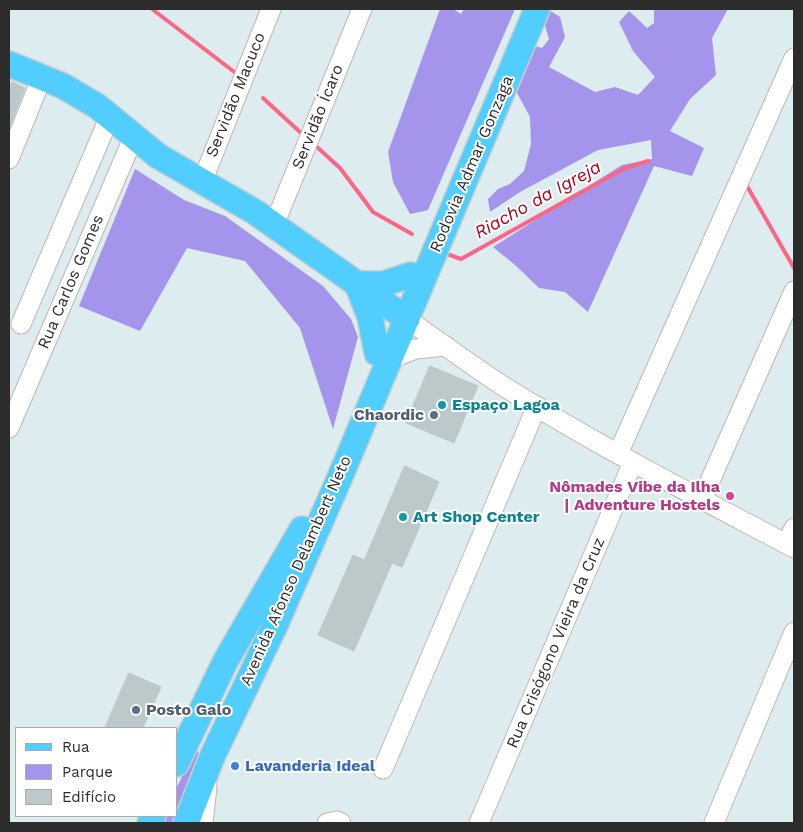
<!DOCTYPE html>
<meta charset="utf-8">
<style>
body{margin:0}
#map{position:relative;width:803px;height:832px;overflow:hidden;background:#ddedef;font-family:"Work Sans",sans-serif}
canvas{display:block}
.frame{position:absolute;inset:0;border:10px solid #2c2c2c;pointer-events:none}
.legend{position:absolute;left:15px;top:727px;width:162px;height:90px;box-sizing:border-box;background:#fff;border:1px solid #ababab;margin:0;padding:6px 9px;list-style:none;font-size:15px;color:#2c2c2c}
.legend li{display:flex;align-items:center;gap:10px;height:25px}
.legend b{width:25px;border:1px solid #ababab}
</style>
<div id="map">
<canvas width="803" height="832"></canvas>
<div class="frame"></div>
<ul class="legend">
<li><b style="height:6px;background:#52cefe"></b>Rua</li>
<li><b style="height:14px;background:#a494eb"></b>Parque</li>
<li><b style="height:14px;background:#bcc8ca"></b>Edifício</li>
</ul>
</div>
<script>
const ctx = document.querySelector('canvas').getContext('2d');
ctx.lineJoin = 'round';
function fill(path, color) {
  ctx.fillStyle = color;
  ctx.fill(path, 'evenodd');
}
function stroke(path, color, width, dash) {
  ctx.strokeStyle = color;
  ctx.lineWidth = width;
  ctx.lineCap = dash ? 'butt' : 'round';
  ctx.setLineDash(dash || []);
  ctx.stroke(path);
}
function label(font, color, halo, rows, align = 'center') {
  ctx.font = font + ' "Work Sans",sans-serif';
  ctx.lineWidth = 4;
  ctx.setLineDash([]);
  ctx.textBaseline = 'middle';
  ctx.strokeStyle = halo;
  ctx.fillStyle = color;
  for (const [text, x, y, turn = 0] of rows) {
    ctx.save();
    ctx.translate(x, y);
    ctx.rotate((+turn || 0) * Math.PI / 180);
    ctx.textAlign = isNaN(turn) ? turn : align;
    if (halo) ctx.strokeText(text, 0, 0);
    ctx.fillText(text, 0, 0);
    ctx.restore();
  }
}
fill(new Path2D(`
 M440,9H453L461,14L464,9H515L428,210L410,214L393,182L388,152Z
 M654,9H728L712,38L716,75L690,99L670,131L704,148L692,176L654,166L588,312L565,292L539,288L515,265L493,247L622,165L652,159L651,140L598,150L520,192L490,212L488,199L498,189L510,184L524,171L531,144L530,117L516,91L518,75L528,44L542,48L549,39L544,22L549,10L560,17L565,37L549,67L595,92L615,87L638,95L655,77L633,51L619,22L629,11L647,28L654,23Z
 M135,169L184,200L225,216L323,286L351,319L358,337L333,429L300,328L245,261L187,248L140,331L79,306Z
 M196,748L198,750V756L182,800L176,823H160L163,816H176V789Z`), '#a494eb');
stroke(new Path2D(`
 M152,9L237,74
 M263,98L300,132
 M317,147L340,168L373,212L412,234
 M747,186L794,268
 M444,253L461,259L623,169L648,161`), '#fb6686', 4);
const building = new Path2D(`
 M12,82L25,88L9,129V91Z
 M430,366L478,386L454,443L406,423Z
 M405,466L439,482L402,567L392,563L354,651L318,635L353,555L364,560Z
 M129,673L161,687L143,728H105Z`);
fill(building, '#bcc8ca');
stroke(building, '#b6c7cb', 1);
const minor = new Path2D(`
 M9,159L42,77
 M202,182L271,9
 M274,225L362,9
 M407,319C437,340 467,362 497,382C593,444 694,495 794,548
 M21,324L110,116
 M390,359L416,349L446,346
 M9,428L134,136
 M618,454L794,58
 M702,499L794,291
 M787,544L794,528
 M383,769L537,406
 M203,823L207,787
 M327,823L337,821L341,823
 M479,823L633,462
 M714,823L794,632`);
const major = new Path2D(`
 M9,64L63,86L97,106L158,156L255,212L407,319
 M357,284L370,317L377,353
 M357,284H383L410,275
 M176,764L226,660L302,529
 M150,823L153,816
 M186,823L212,757L277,621L340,477L537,9`);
stroke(minor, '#c1b6b1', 21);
stroke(major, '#ccc', 28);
stroke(minor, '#fff', 19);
stroke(major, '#52cefe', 25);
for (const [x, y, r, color] of [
 [442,405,5,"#0f9aa8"],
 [434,415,5,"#5c6f8a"],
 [730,496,5,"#d1479c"],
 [403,517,5,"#0f9aa8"],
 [136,710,5,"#5c6f8a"],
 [235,766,5,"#3f7fe0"]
]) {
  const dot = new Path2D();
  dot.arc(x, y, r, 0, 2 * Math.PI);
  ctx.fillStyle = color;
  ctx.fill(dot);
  stroke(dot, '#fff', 2);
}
label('16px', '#2c2c2c', '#fff', [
 ["Servidão Macuco",236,95,-68],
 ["Servidão Ícaro",318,117,-68],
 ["Rodovia Admar Gonzaga",472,164,-67],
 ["Rua Carlos Gomes",71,282,-67],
 ["Avenida Afonso Delambert Neto",296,571,-66],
 ["Rua Crisógono Vieira da Cruz",556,643,-67]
]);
label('bold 16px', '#0d838f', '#fff', [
 ["Espaço Lagoa",452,405],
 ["Art Shop Center",413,517]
], 'left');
label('bold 16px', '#4e5e75', '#fff', [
 ["Chaordic",424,415],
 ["Posto Galo",146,710,"left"]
], 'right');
label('bold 16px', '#b23c85', '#fff', [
 ["Nômades Vibe da Ilha",720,487],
 ["| Adventure Hostels",720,505]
], 'right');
label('bold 16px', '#366cbe', '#fff', [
 ["Lavanderia Ideal",245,766]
], 'left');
label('italic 18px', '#ac0018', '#fff', [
 ["Riacho da Igreja",538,200,-29]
]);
</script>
